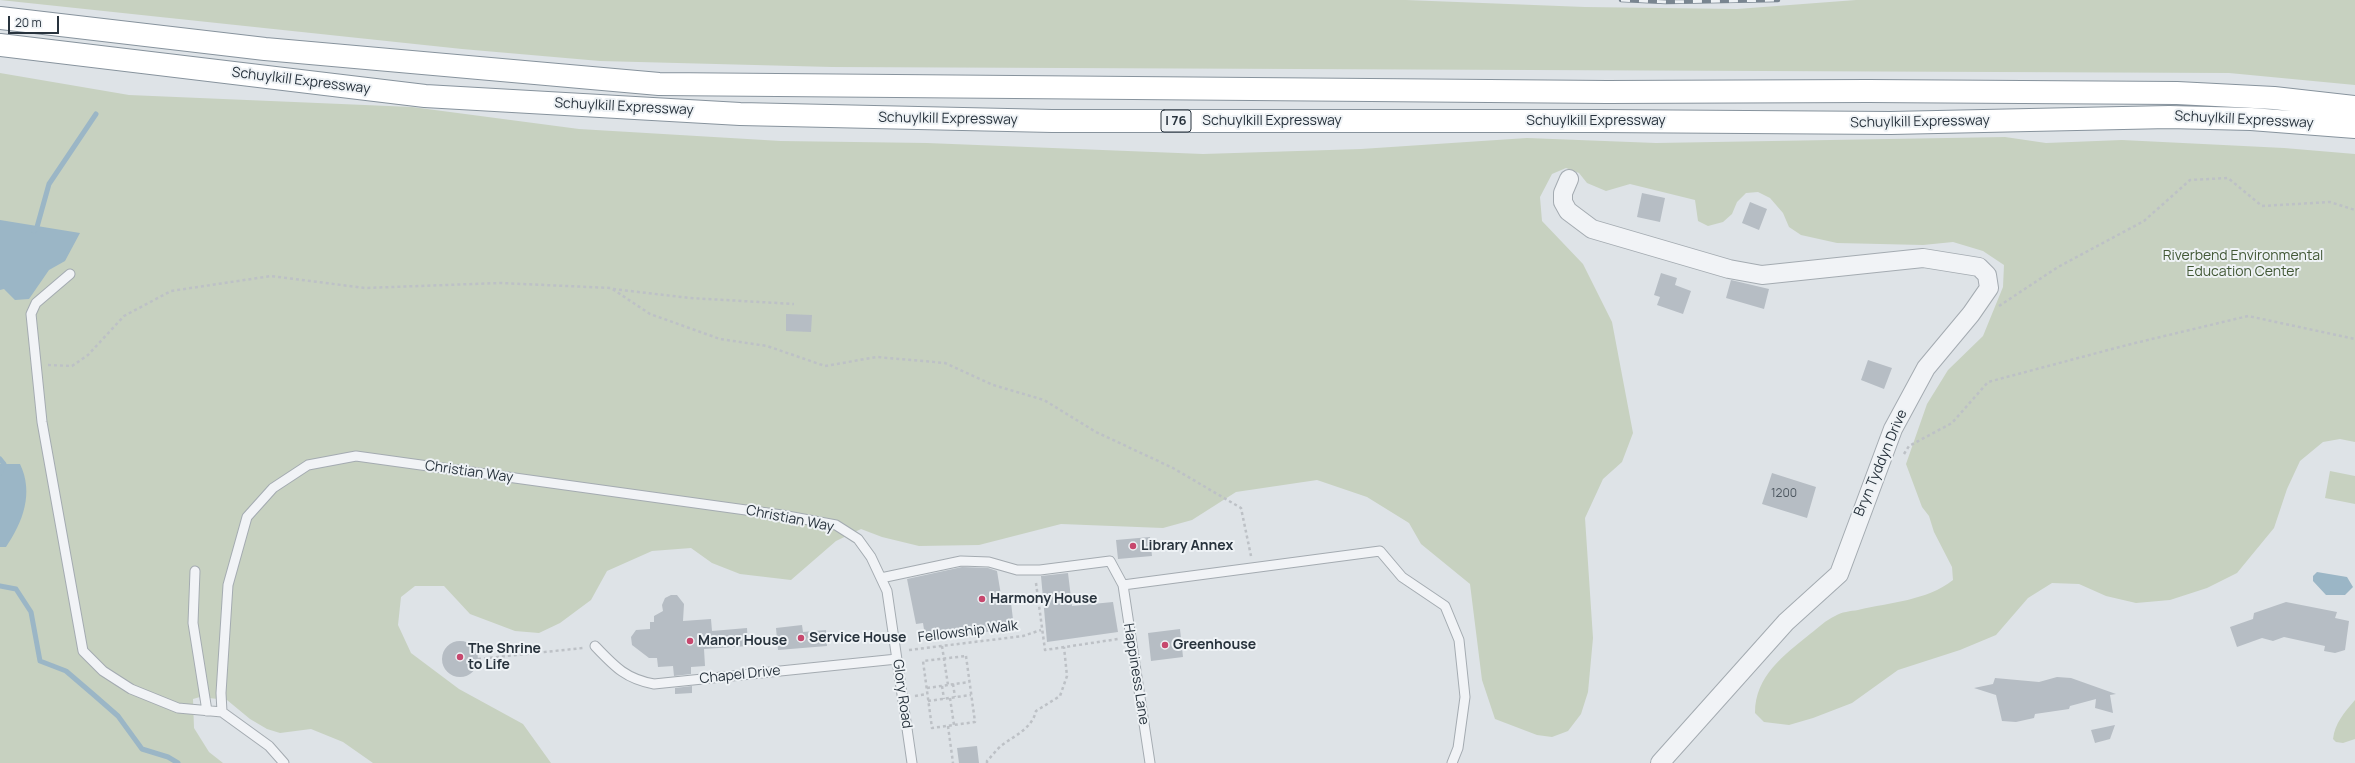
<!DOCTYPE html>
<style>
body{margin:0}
#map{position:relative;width:2355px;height:763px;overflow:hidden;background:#dee3e7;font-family:Manrope,sans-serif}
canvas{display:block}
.scale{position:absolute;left:8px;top:16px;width:51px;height:18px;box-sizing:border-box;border:2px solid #28333d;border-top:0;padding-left:5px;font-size:12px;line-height:14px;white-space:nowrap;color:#28333d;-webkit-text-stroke:3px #eef2f5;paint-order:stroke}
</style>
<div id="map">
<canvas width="2355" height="763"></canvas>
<div class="scale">20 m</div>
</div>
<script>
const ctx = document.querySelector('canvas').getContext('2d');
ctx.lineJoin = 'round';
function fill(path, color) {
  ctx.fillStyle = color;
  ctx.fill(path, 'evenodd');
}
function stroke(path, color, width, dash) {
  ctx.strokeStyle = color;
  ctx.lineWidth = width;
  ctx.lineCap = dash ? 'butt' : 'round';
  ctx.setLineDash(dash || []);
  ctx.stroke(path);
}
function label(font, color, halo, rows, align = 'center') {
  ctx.font = font + ' Manrope,sans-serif';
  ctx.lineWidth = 4;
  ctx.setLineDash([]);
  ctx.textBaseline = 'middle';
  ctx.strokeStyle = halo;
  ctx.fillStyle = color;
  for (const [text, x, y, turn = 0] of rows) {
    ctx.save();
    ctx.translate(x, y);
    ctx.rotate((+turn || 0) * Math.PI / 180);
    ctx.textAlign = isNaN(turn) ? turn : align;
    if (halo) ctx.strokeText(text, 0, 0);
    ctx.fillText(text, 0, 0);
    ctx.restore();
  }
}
fill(new Path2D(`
 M0,0H1406L1585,7L1737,9L1856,0H2355V85L2229,73L832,67L600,61L462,49Z
 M0,73L129,95L412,107L579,129L781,141L927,143L1203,154L1361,149L1527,138L1656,143L2005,137L2046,143L2122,140L2284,148L2355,154V442L2340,439L2323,442L2300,461L2287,489L2274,528L2237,573L2207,588L2170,600L2136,603L2106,596L2079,584L2052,583L2028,598L1996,635L1960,650L1898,670L1852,703L1813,718L1789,725L1764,722L1755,713C1755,676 1784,655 1810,634C1818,628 1826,620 1835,616C1841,612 1851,611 1858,610C1891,602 1926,601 1953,580L1952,567L1934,532L1929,516L1922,507L1906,464L1927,404L1948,370L1983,336L2003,287L2004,265L1983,251L1953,242L1923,245L1837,243L1801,235L1789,227L1783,213L1770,198L1758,192L1746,193L1737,202L1732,214L1723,222L1708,226L1698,221L1695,200L1630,184L1606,191L1587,183L1579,173L1566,168L1552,174L1540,197L1542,221L1583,264L1612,322L1633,433L1622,462L1603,479L1585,518L1593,638L1588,692L1581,714L1568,731L1552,737L1537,735L1495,719L1482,680L1470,584L1421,544L1409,523L1367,497L1317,480L1236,492L1192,520L1163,528L1061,524L979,545L919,546L882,537L861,529L836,541L791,580L740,574L712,563L691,548L652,551L607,571L591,600L560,623L539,633L515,631L470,614L444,586H415L401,597L398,625L411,653L459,689L523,724L551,763H373L343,742L311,729L280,733L267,729L250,719L227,700L200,697L193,699L194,728L209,752L223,763H0Z
 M2330,471L2355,476V504L2325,498Z
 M2355,700V739L2343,743L2336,742L2333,739C2335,723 2344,713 2355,700Z`), '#c7d1c0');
fill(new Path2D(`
 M0,220L80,233L65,261L49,270L29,299L15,300L4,289L0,290Z
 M0,464H20C34,493 23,522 6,547H0Z
 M2317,572L2347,577L2353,587L2345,595H2326L2313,581V576Z`), '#9bb6c6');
stroke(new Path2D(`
 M34,231L37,227L49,184L96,114
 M0,459L4,464L0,473
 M0,586L16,589L31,612L40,661L66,671L94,695L118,716L142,749L168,757L178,763`), '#9bb6c6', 5);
fill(new Path2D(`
 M1642,193L1665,198L1660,222L1637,217Z
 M1750,202L1767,209L1759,230L1742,223Z
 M1661,273L1677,278L1675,285L1691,291L1683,314L1657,305L1660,297L1654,295Z
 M1731,280L1769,289L1764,309L1726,298Z
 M786,314L812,315L811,332L786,331Z
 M1868,360L1892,368L1884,389L1861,380Z
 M1772,473L1816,487L1807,518L1762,504Z
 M1150,537L1152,556L1118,559L1116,540Z
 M962,567L988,568L997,571L1001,595L1010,594L1014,628L944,638L943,633L925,636L923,623L916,624L907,579Z
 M1068,573L1072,606L1113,602L1118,632L1047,642L1041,576Z
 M671,595H677L684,604L683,621L711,619L712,631L747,628L748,646L704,649L705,666L691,667V674L674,676L673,666L658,667L657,658H649L632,645L631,637L636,630L650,629V622H654V616L663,611L662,605L665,598Z
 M2286,602L2337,612L2335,618L2349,621L2345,650L2335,653L2324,651L2325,646L2284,637L2273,641L2262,638L2237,647L2230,627L2253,619L2254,613Z
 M802,625L803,632L826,630L827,646L778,650L776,628Z
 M1180,629L1183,657L1151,661L1148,633Z
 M442 659a18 18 0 1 1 36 0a18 18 0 1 1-36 0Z
 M2057,677L2071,678L2116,694L2110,695L2113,713L2095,708L2096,699L2070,706L2069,709L2035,714L2034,718L2016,722L2002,721L1996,695L1974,688L1993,684L1995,678L2039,682Z
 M692,686V693L675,694V688Z
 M2115,725L2110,739L2095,743L2091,730Z
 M977,746L979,763H959L957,748Z`), '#b6bdc4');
const service = new Path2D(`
 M70,274L36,303L31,314L42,422L83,651L103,671L131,689L178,708L222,712
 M195,571L193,623L207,711
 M881,578L961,561L989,562L1017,570H1040L1110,561L1123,585L1380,551L1402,577L1445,606L1459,640L1465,697L1458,748L1452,763
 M1123,585L1150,763
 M595,646C615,667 626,679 654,684L897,659
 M222,712L221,693L228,585L247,517L273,488L308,465L356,456L782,515L836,525L858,539L871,557L887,591L912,763
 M222,712L269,746L284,763`);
const minor = new Path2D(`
 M1569,179L1563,193V202L1568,211L1592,229L1729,269L1762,275L1923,258L1979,267L1987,275L1989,288L1971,314L1926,368L1893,429L1839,574L1786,622L1660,763`);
const motorway = new Path2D(`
 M0,18L265,49L659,84L1607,92L1868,91L2177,93L2274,98L2355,107
 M0,45L425,96L740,114L1052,121H1601L1891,123L2169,117L2251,119L2355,127`);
stroke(service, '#a4abb1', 11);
stroke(minor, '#a4abb1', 20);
stroke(motorway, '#87939d', 24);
stroke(new Path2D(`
 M613,289L690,298L794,304
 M1999,306L2058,267L2144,221L2190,180L2228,178L2262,206L2330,202L2355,210
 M48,365L72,366L88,355L124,316L171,291L271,276L365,288L500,283L611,288L650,314L720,339L767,346L825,366L877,357L945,363L993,385L1044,400L1096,432L1173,468L1241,508L1251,556
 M1904,454L1909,446L1952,423L1988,382L2127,345L2248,316L2355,339
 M1036,583L1045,650L1118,639
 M942,646L948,685
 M909,650L1023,636L1041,630
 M966,656L975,722L932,728L923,661Z
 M478,659L583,648
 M953,684L955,697
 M942,686L944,699
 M927,688L969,682
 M915,696L927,694
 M950,698L954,725
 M928,701L971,695
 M948,726L953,763
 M987,763V761C992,756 997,749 1002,745C1016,735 1032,728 1036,711L1060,696L1067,676L1064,647`), '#bdc1c6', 2.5, [3, 3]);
stroke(service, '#f1f3f6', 9);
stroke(minor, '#f1f3f6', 18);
stroke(motorway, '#fff', 22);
const rail = new Path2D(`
 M1621,0L1666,2L1778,0`);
stroke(rail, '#798590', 4.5);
stroke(rail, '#eef2f5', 3, [9]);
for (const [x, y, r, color] of [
 [1133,546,4,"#c7486e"],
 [982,599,4,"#c7486e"],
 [801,638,4,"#c7486e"],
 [690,641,4,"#c7486e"],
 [1165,645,4,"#c7486e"],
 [460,657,4,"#c7486e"]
]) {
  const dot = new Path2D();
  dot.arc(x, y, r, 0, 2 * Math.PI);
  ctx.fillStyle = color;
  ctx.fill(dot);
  stroke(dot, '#eef2f5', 1.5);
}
label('12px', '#4c565f', null, [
 ["1200",1784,494]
]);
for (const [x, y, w] of [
 [1176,121,30]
]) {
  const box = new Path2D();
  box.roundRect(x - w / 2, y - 11, w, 22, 3);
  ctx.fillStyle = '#eef2f5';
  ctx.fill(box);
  stroke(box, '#28333d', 1);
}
label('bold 13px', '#28333d', null, [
 ["I 76",1176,121]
]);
label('14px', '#28333d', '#eef2f5', [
 ["Schuylkill Expressway",301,81,7],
 ["Schuylkill Expressway",624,107,3],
 ["Schuylkill Expressway",948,119,1],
 ["Schuylkill Expressway",2244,120,3],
 ["Schuylkill Expressway",1272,121],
 ["Schuylkill Expressway",1596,121],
 ["Schuylkill Expressway",1920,122,-1],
 ["Bryn Tyddyn Drive",1881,463,-67],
 ["Christian Way",469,472,8],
 ["Christian Way",790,519,11],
 ["Fellowship Walk",968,632,-7],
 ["Happiness Lane",1136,674,81],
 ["Chapel Drive",740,675,-6],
 ["Glory Road",902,694,82]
]);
label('14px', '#425836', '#eef2f5', [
 ["Riverbend Environmental",2243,256],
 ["Education Center",2243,272]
]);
label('bold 14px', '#28333d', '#eef2f5', [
 ["Library Annex",1141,546],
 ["Harmony House",990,599],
 ["Service House",809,638],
 ["Manor House",698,641],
 ["Greenhouse",1173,645],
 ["The Shrine",468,649],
 ["to Life",468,665]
], 'left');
</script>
